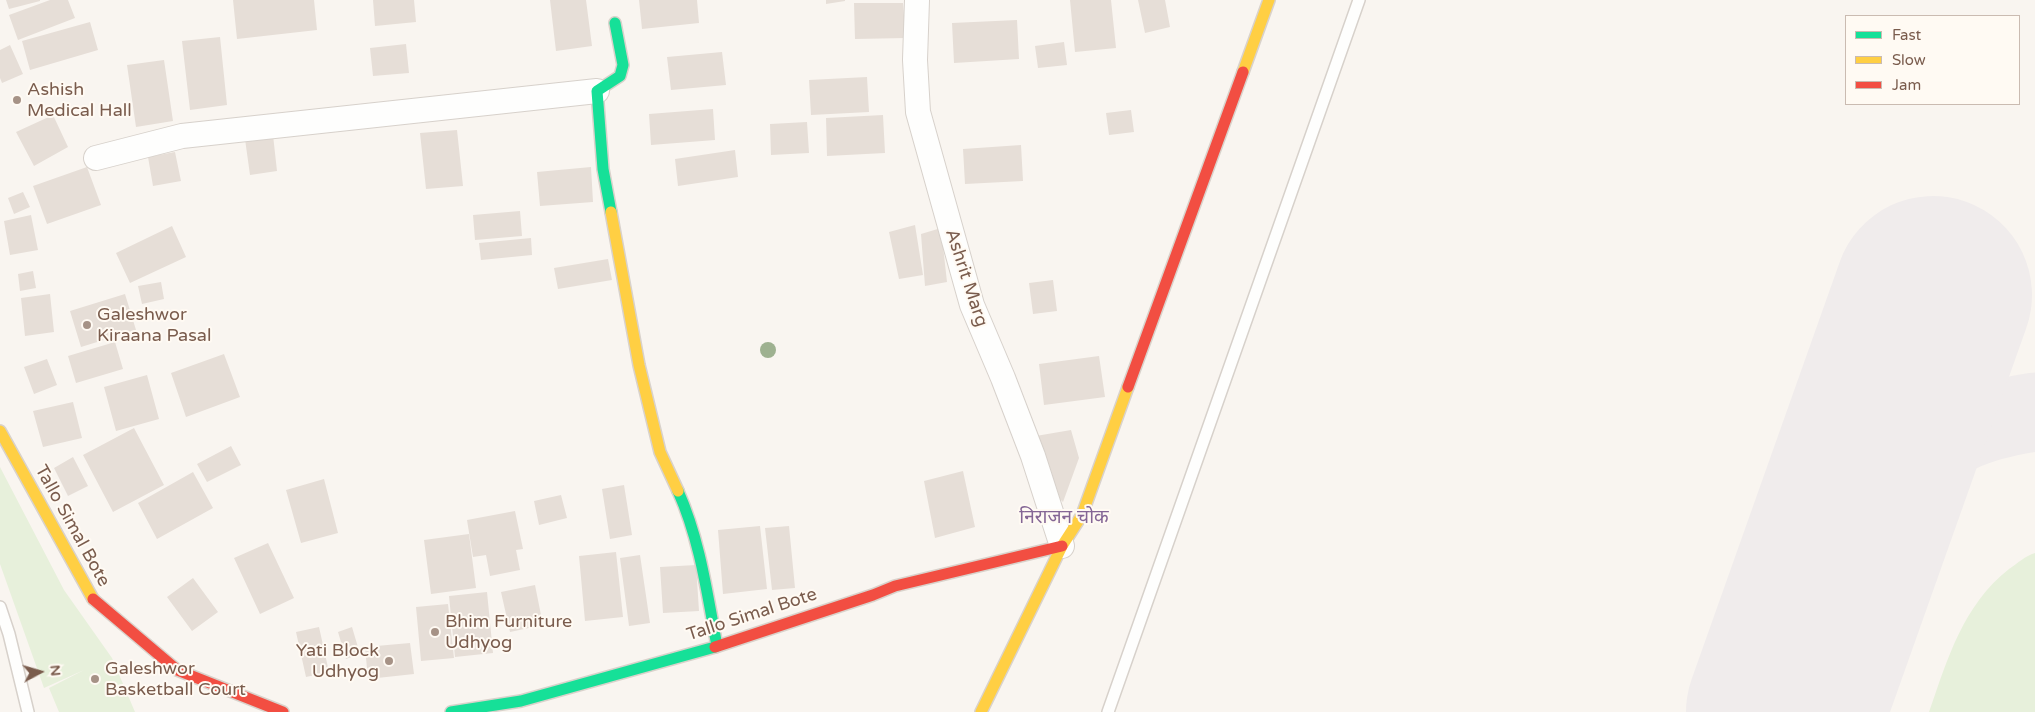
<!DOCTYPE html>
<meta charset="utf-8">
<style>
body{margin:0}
#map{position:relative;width:2035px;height:712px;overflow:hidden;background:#f9f5f0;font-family:"Varela Round",sans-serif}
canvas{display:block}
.legend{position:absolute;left:1845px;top:15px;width:175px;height:90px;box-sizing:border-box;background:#fffaf3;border:1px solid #cabbb1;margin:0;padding:6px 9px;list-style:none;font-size:15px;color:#7a5c4d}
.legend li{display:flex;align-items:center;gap:10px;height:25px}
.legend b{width:25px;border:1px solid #cabbb1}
.north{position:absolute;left:15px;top:647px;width:50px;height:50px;-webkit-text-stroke:4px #fffaf3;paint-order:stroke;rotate:84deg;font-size:14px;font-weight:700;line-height:20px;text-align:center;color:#7a5c4d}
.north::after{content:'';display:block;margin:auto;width:18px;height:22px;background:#7a5c4d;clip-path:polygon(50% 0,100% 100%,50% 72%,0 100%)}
</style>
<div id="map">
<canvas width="2035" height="712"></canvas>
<ul class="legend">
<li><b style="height:6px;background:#16e098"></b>Fast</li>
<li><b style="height:6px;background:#ffcf43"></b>Slow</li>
<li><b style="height:6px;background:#f24e42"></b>Jam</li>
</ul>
<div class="north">N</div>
</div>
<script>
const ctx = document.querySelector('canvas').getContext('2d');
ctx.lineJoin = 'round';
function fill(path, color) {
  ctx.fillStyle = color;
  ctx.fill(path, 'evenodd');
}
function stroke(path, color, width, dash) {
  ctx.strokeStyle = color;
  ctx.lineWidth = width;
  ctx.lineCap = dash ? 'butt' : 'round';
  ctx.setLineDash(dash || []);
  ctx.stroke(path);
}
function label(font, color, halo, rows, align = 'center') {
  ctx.font = font + ' "Varela Round","Noto Sans Devanagari",sans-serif';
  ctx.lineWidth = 4;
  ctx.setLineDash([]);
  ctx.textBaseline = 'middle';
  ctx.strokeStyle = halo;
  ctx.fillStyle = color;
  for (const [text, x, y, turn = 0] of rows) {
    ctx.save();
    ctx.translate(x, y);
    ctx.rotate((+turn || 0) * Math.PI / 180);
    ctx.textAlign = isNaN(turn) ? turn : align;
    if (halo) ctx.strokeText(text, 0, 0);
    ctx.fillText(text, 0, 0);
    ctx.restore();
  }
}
fill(new Path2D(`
 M0,467L64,590L112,658L135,712H59L49,688L84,670L44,688L0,564Z
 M2035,553V712H1929C1947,660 1963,605 2009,569C2018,563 2025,556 2035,553Z`), '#e7f0db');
stroke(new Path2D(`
 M1845,543C1851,533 1857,523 1863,513C1883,486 1930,446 1961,432C1984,421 2009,416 2035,412`), '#f0ecec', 79);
stroke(new Path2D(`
 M1785,712L1933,295`), '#f0ecec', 198);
fill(new Path2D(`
 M6,0H40V1L9,9Z
 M50,0H68L75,18L18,40L9,15Z
 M233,0H314L317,30L237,39Z
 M373,0H414L416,22L375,26Z
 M550,0H586L592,46L556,51Z
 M639,0H697L699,23L642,29Z
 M826,0H845V1L826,4Z
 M1070,0H1111L1116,48L1075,52Z
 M1138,0H1165L1170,27L1145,33Z
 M854,3H903L906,38L855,39Z
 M1017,20L1019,59L954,63L952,23Z
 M90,22L98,50L30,70L22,41Z
 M220,37L227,105L190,110L182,41Z
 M1064,42L1067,65L1038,68L1035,46Z
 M406,44L409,73L373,76L370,48Z
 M10,45L23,74L2,83L0,78V50Z
 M722,52L726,85L671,90L667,57Z
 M164,60L173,121L136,127L127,65Z
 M867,77L869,112L811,115L809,80Z
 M713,109L715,140L651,145L649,114Z
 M1131,110L1134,132L1109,135L1106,113Z
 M53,115L68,147L34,166L16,132Z
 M883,115L885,153L827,156L826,118Z
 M807,122L809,153L771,155L770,124Z
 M457,130L463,186L426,189L420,133Z
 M273,135L277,171L250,175L245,139Z
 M1021,145L1023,181L965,184L963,149Z
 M735,150L738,177L678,186L675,159Z
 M175,152L181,181L153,186L148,157Z
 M87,167L101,205L47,224L33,186Z
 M591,167L593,202L540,206L537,172Z
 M23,192L30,207L14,214L8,198Z
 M520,211L522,236L475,240L473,215Z
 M31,215L38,250L10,255L4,221Z
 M915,225L923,275L899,279L889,232Z
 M172,226L186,257L130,283L116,253Z
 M941,228L947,282L925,286L921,234Z
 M531,238L532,255L481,260L479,243Z
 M608,259L612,280L558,289L554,268Z
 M33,271L36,288L20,291L18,274Z
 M1053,280L1057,311L1033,314L1029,283Z
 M161,282L164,299L142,304L138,286Z
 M50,294L54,332L25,336L21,298Z
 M125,294L136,330L81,347L70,311Z
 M115,342L123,369L76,383L68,356Z
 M224,354L240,397L186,417L171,373Z
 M1099,356L1105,397L1044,405L1039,364Z
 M47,359L57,385L34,394L24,367Z
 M147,375L159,419L116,431L104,387Z
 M73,402L82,438L43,447L33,411Z
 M134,428L164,485L113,512L83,455Z
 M1071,430L1079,458L1063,502L1051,491L1030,437Z
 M231,446L241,465L207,482L197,464Z
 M73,457L88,486L68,496L54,468Z
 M963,471L975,527L935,538L924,481Z
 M193,472L213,508L157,539L138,503Z
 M324,479L338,533L301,543L286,490Z
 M624,485L632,535L610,539L602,489Z
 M561,495L567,518L539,525L534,501Z
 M515,511L523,549L516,550L520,570L490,576L486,555L473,557L467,520Z
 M760,526L767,589L723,594L718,530Z
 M789,526L795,588L772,590L765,528Z
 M469,534L476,588L431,594L424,540Z
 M268,543L294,598L260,614L234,558Z
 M616,552L623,617L585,621L579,556Z
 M640,555L650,623L629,626L620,558Z
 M696,565L699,611L663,613L660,567Z
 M193,578L218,612L192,631L167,597Z
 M535,585L543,625L510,632L501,592Z
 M487,592L493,653L455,657L449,596Z
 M448,604L454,658L421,661L416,607Z
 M319,627L329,672L306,677L296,632Z
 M352,627L360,654L346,659L338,632Z
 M410,643L414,674L368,679L365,647Z`), '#e6ded7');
const lane = new Path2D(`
 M0,607L9,634L28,712
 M1108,712L1359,0`);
const street = new Path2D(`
 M917,0L915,60L918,112L972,305L1003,378L1033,456L1062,546
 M96,158L182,136L597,91`);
const fast = new Path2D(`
 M611,212L603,169L597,91L620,76L623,65L615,23
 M678,491C700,540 707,593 717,646
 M451,712L521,701L715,647`);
const slow = new Path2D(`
 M1243,72L1269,0
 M611,212L639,365L660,452L678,491
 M0,431L93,599
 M981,712L1062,546L1082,515L1128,387`);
const jam = new Path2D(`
 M1128,387L1243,72
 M93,599L177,670L283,712
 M715,647L873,595L895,586L1062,546`);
stroke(lane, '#d7d1cb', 14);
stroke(street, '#d7d1cb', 26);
stroke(fast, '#d9d2cb', 14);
stroke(slow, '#d9d2cb', 14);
stroke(jam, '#d9d2cb', 14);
stroke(lane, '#fefefd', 11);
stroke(street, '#fefefd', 24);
stroke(fast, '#16e098', 11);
stroke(slow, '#ffcf43', 11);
stroke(jam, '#f24e42', 11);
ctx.fillStyle = '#9eb190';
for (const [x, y] of [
 [768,350]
]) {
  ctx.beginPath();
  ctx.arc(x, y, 8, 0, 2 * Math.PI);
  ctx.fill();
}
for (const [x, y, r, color] of [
 [17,100,5,"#a69286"],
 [87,325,5,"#a69286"],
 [435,632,5,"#a69286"],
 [389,661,5,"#a69286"],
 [95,679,5,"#a69286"]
]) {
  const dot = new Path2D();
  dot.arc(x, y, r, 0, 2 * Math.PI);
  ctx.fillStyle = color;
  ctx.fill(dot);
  stroke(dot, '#fffaf3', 2);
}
label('18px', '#7a5c4d', '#fffaf3', [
 ["Ashish",27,90],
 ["Medical Hall",27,111],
 ["Galeshwor",97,315],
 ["Kiraana Pasal",97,336],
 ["Bhim Furniture",445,622],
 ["Udhyog",445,643],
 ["Yati Block",379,651,"right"],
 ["Udhyog",379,672,"right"],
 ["Galeshwor",105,669],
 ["Basketball Court",105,690]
], 'left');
label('18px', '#7a5c4d', '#fffaf3', [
 ["Ashrit Marg",966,278,72],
 ["Tallo Simal Bote",72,526,61],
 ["Tallo Simal Bote",752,615,-18]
]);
label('19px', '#846695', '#fffaf3', [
 ["निराजन चोक",1064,518]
]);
</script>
